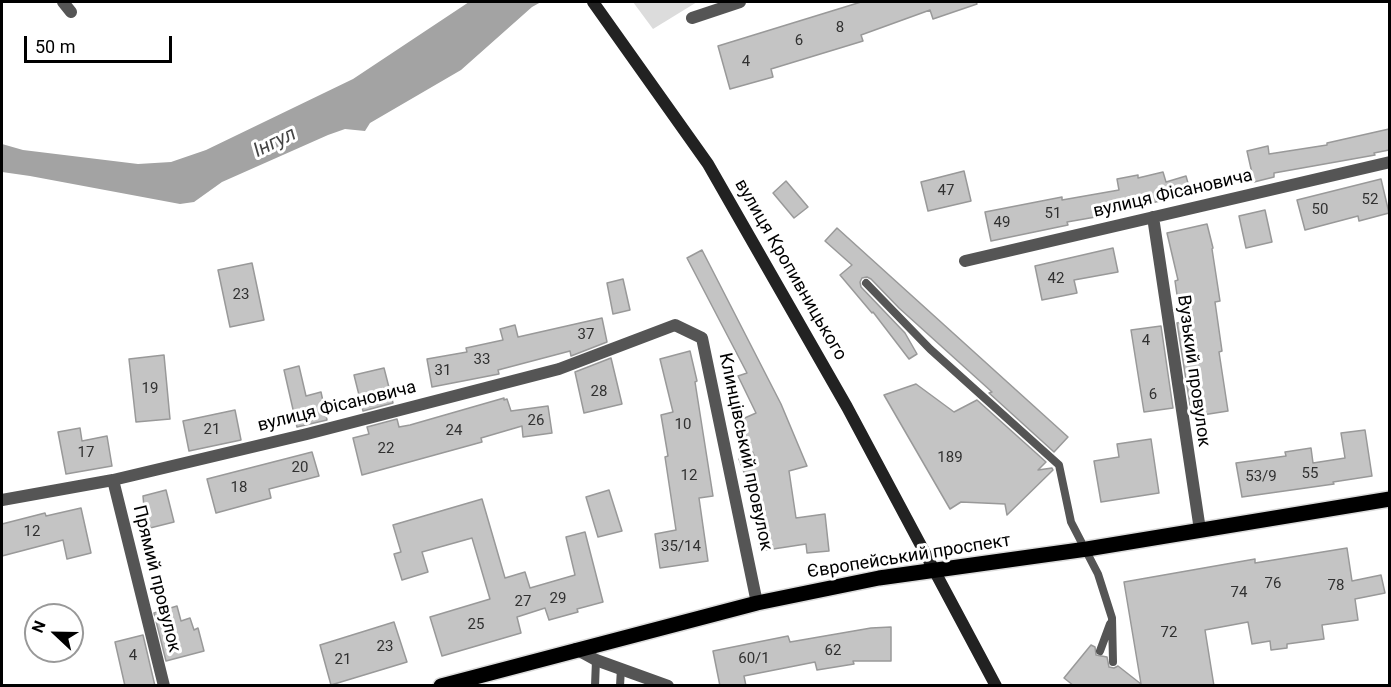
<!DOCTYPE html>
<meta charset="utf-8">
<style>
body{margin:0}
#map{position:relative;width:1391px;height:687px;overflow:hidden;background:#fff;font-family:Roboto,sans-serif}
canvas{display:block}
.frame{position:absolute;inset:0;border:3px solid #000;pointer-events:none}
.north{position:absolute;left:24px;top:603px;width:60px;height:60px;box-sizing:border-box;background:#fff;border:2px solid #999;border-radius:50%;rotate:292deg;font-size:16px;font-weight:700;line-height:24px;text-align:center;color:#000}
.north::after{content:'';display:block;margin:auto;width:21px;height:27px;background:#000;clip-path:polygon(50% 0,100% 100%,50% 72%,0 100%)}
.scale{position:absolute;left:24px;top:36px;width:148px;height:27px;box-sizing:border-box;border:3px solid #000;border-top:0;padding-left:8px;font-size:18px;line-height:21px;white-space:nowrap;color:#000;-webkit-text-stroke:4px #fff;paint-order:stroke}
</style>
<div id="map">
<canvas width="1391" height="687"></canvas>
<div class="frame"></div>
<div class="north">N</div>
<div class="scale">50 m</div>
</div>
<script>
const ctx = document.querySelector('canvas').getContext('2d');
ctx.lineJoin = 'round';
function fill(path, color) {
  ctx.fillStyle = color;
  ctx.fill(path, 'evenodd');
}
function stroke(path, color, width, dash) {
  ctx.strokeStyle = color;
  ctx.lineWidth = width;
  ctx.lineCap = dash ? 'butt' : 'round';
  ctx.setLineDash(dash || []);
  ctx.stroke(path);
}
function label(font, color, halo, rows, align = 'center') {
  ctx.font = font + ' Roboto,sans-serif';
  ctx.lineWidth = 6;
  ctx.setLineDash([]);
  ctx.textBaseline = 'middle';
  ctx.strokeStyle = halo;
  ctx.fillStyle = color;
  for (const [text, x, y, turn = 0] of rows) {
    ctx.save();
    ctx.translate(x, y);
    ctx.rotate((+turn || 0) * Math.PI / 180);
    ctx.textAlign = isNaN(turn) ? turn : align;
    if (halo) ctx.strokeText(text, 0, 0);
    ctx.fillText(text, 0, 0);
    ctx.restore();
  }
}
fill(new Path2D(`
 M633,2H697L653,29Z`), '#dcdcdc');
fill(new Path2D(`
 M469,2H541L532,7L461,70L370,123L365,131L345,129L328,135L222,182L194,202L180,204L30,176L2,172V144L23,150L138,164L171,162L206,150L353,79Z`), '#a3a3a3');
const building = new Path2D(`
 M861,2H976L977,4L933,19L930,10L861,35L863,41L771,69L773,77L730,89L718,46Z
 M1389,129V150L1374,153L1375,155L1274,173V177L1254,182L1247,151L1268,146L1269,154L1327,145V143Z
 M964,171L971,201L928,211L921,182Z
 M1163,172L1166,182L1186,176L1191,194L1107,213V215L1067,222L1068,225L991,241L985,212L1062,197V200L1119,190L1117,179L1138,175V178Z
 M1381,179L1389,213L1359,221L1358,216L1305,230L1297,200Z
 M786,181L808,207L794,218L773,193Z
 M1265,210L1272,242L1246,248L1239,216Z
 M1207,224L1213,248L1212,249L1220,301L1215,302L1222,351L1219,352L1228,411L1196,416L1195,405H1190L1177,323L1181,322L1175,281L1178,280L1167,233Z
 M837,228L1068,437L1054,452L989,393L992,392L899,308L871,279L867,277L862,278L860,282L861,287L905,333L917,354L909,359L873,312L872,313L840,275L852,265L825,241Z
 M1113,248L1118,272L1074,280L1077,293L1042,300L1035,266Z
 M702,250L781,404L807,466L789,471L796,518L825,514L829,551L807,553L806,544L760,551L751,491L739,459L754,455L738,421L756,413L738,376L747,373L687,258Z
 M252,263L264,320L230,327L218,270Z
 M623,279L630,310L613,314L607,283Z
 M602,318L607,342L571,356L570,351L498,370L499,374L432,387L427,359L467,352L466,348L503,340L500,329L515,325L518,337Z
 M1161,326L1173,408L1144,412L1131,330Z
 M690,351L697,381L695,382L713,496L699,498L708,561L660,568L655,534L676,530L665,457L668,456L661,415L673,412L660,359Z
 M164,355L170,419L136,422L129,359Z
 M611,358L622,404L584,413L575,372Z
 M299,366L306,396L321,392L327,420L297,427L284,370Z
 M384,368L393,403L363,411L354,375Z
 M916,384L954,412L977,400L1046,462L1038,470L1052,468L1053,470L1007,515L1005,504L961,502L950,509L884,395Z
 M504,398V400L507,399L511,411L548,406L552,433L523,437L522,426L481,438L482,442L362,475L353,438L369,434L367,427L397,419L399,427L410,425Z
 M235,410L241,440L189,451L183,421Z
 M80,428L82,441L107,436L112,466L66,474L58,432Z
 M1365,430L1372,476L1333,482L1334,484L1242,497L1236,463L1286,456L1285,452L1311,448L1313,463L1345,458L1341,433Z
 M1151,439L1159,493L1101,502L1094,461L1119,457L1117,444Z
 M312,452L319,476L269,489L271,498L216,513L207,479Z
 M166,490L174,522L146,529L143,496Z
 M609,490L622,531L598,537L586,497Z
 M482,499L505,578L525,572L530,588L575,575L566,537L585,532L603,602L577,609L578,612L549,620L545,608L517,617L521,633L442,656L430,617L490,599L472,538L422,552L428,572L402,580L394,554L401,552L393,525Z
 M81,508L91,553L67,559L63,540L2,556V524L45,513L46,516Z
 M1347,548L1352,581L1381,575L1385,593L1355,599L1358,620L1322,625L1324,639L1287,644V648L1271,650L1270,641L1252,644L1248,622L1205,630L1214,686H1074L1064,678L1091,645L1095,647L1096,655L1107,657L1109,667L1114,668L1118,666L1141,684L1124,582L1255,559V563Z
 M177,606L181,621L190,618L194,630L198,628L204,651L166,661L154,613Z
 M394,622L407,662L331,685L320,645Z
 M891,627V661H853L854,664L817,670L815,662L744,676L746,686H720L713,651L788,636L790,642L871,628Z
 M143,635L155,686H125L115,642Z`);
fill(building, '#c4c4c4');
stroke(building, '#999', 1.5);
const primary = new Path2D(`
 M441,686L757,603L879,578L1087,549L1390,499`);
stroke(primary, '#dbdbdb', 18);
stroke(new Path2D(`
 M866,283L930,349L1059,465L1071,522L1098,574L1112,618L1113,662
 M1100,651L1110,624
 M595,686L596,660
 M620,686L621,668`), '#555', 8);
stroke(new Path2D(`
 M63,2L71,12
 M692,18L740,2
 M1153,217L1200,530
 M965,261L1390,162
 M113,480L164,686
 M2,500L113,480L307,434L559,369L675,325L702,338L757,603
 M576,649L596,660L668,686`), '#555', 12);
stroke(new Path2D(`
 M593,2L708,164L847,407L996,686`), '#222', 12);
stroke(primary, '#000', 15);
label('15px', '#313131', null, [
 ["8",840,28],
 ["6",799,41],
 ["4",746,62],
 ["47",946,191],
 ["52",1370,200],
 ["50",1320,210],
 ["51",1053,214],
 ["49",1002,223],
 ["42",1056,279],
 ["23",241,295],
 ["37",586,335],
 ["4",1146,341],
 ["33",482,360],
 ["31",443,371],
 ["19",150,389],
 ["28",599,392],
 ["6",1153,395],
 ["26",536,421],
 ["10",683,425],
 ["21",212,430],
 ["24",454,431],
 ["22",386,449],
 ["17",86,453],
 ["189",950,458],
 ["20",300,468],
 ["55",1310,474],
 ["12",689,476],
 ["53/9",1261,477],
 ["18",239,488],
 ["12",32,532],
 ["35/14",681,547],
 ["76",1273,584],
 ["78",1336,586],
 ["74",1239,593],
 ["29",558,599],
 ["27",523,602],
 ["25",476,625],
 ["72",1169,633],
 ["23",385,647],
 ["62",833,651],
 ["4",133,656],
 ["60/1",754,659],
 ["21",343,660]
]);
label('18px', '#000', '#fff', [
 ["вулиця Фісановича",1173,194,-13],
 ["вулиця Кропивницького",790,270,60],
 ["Вузький провулок",1193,371,82],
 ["вулиця Фісановича",337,407,-14],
 ["Клинцівський провулок",745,452,78],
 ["Європейський проспект",909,557,-9],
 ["Прямий провулок",156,579,76]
]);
label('italic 20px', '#444', '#fff', [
 ["Інгул",275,143,-26]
]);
</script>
